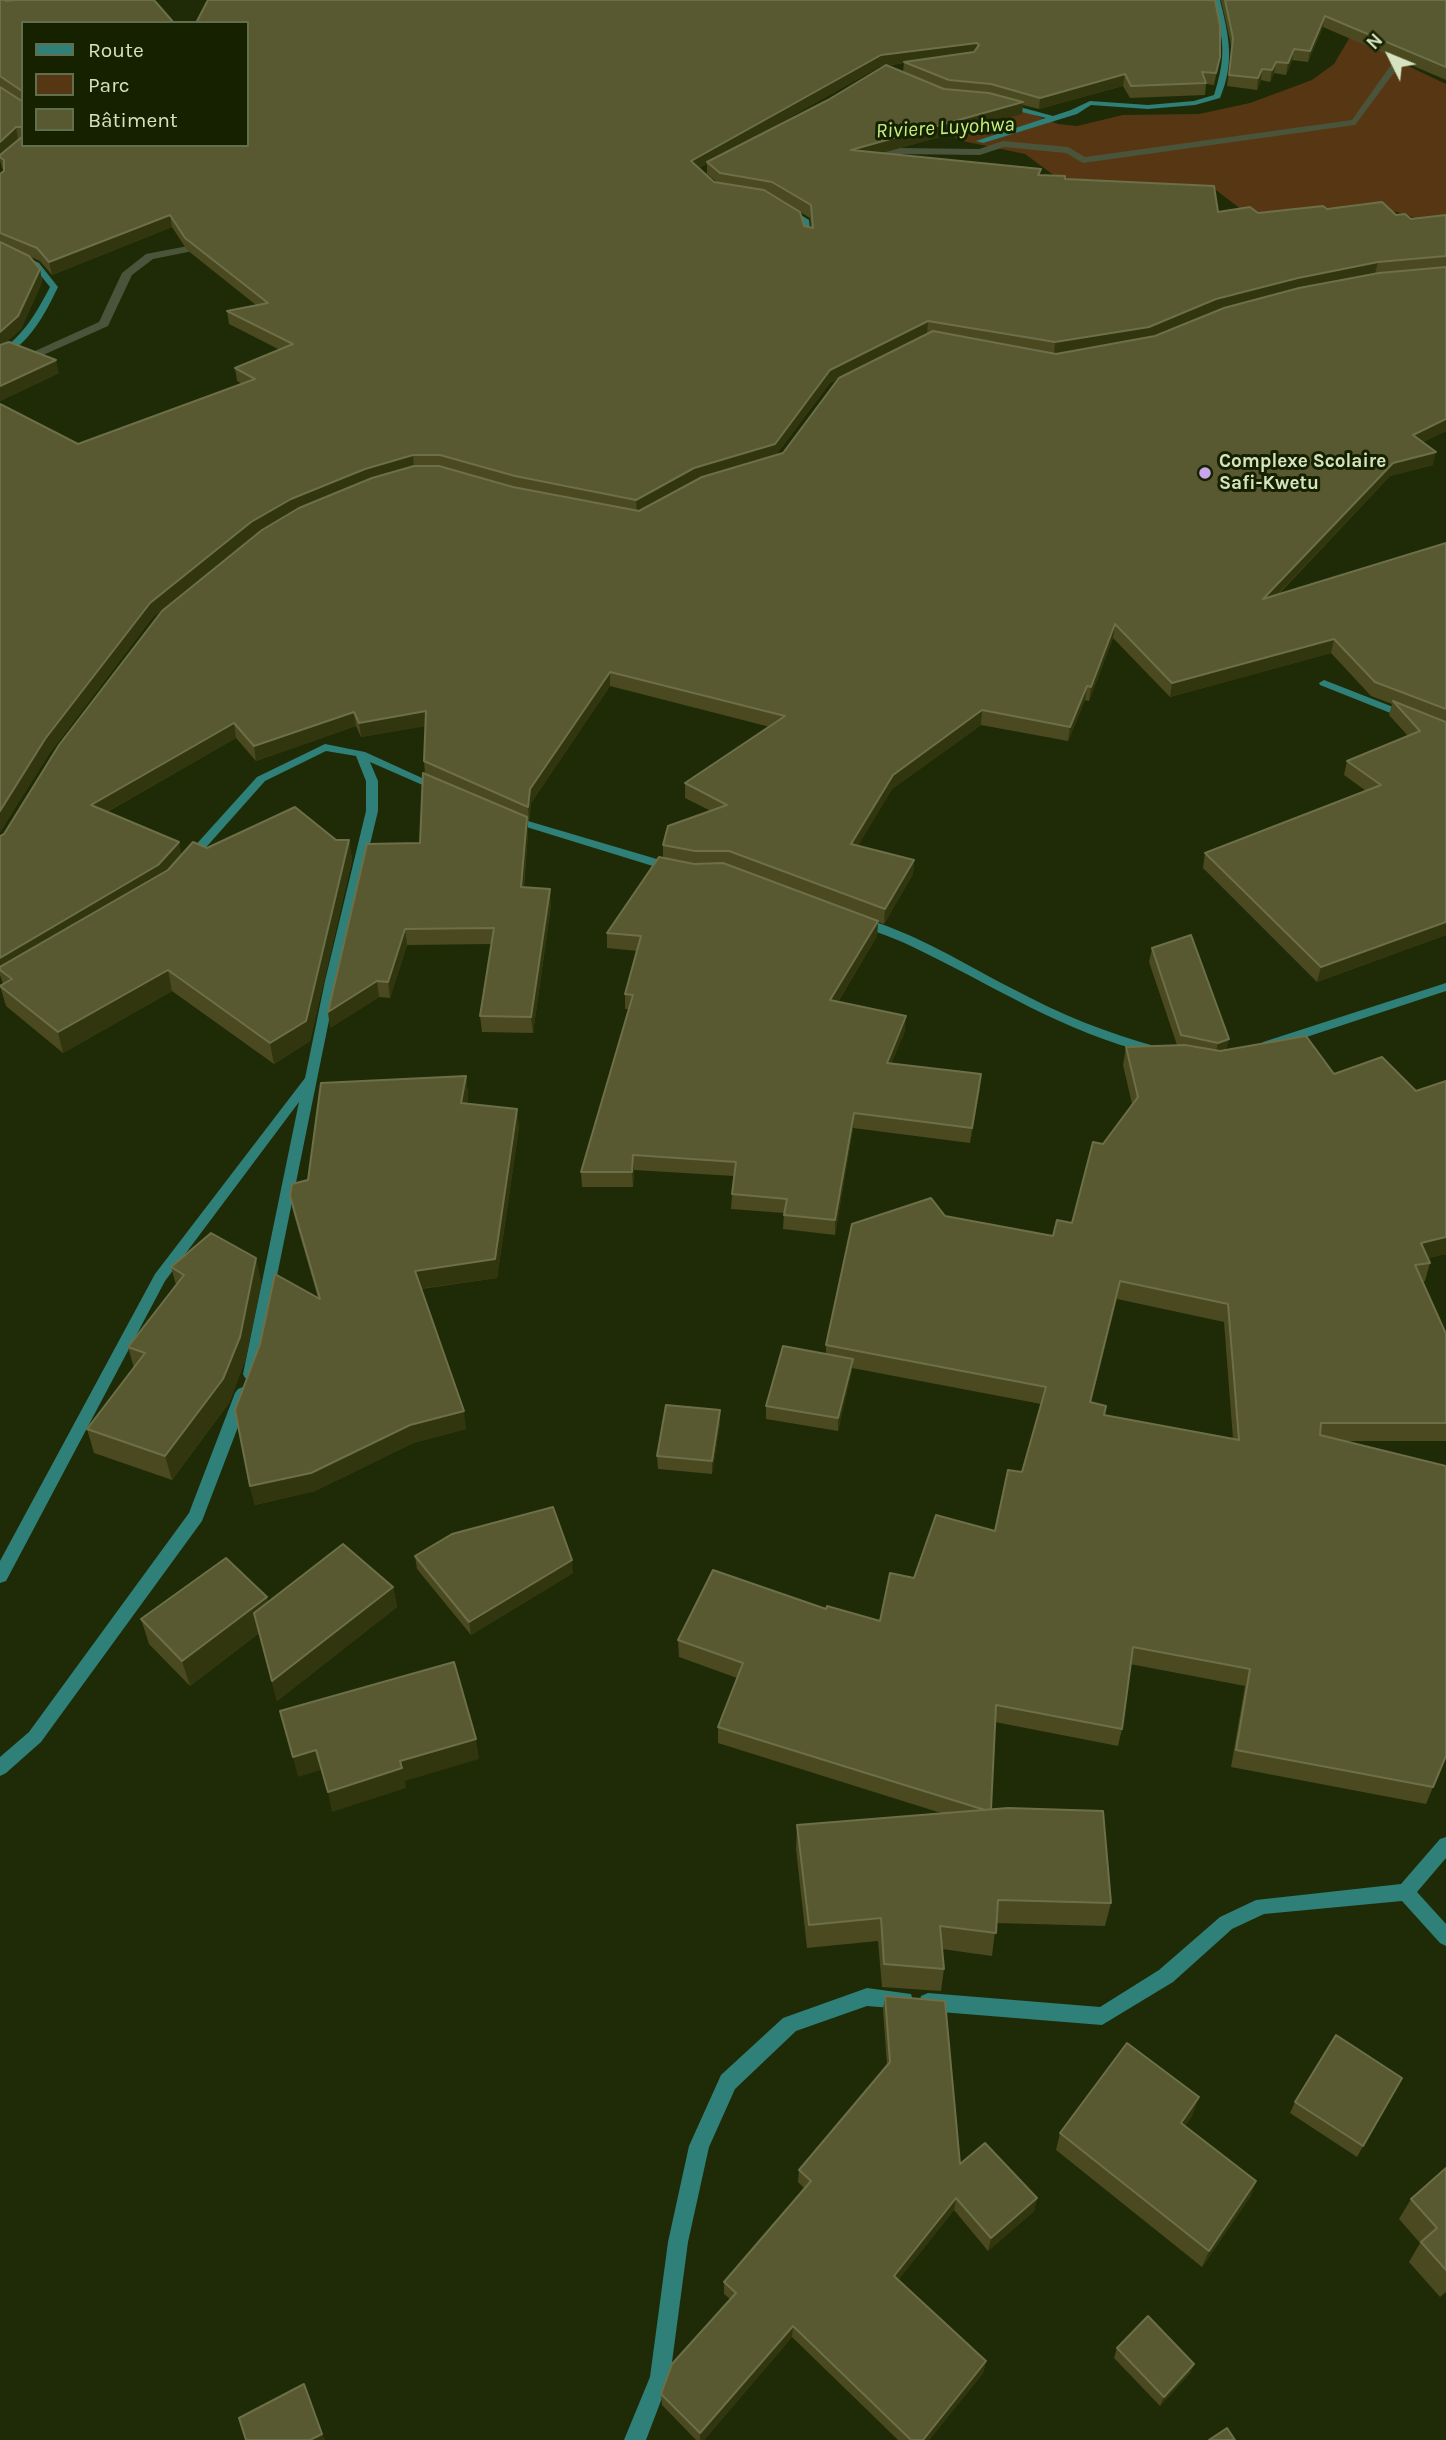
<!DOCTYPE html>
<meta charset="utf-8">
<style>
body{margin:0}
#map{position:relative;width:1446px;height:2440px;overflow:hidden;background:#1f2b06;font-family:Karla,sans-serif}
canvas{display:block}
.legend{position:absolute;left:21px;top:21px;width:228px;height:126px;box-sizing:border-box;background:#162100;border:2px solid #626f4d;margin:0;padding:9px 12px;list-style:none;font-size:21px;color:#d5e3c0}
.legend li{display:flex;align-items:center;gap:14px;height:35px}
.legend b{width:35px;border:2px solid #626f4d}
.north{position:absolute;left:1355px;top:21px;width:70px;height:70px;-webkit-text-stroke:5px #162100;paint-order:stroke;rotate:313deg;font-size:19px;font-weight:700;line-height:28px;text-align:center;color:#d5e3c0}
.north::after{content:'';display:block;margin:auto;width:24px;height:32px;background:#d5e3c0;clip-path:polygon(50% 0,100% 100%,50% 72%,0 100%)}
</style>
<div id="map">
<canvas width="1446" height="2440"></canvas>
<ul class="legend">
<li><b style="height:9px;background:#2f8078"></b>Route</li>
<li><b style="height:19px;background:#573713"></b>Parc</li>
<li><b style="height:19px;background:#585931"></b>Bâtiment</li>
</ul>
<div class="north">N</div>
</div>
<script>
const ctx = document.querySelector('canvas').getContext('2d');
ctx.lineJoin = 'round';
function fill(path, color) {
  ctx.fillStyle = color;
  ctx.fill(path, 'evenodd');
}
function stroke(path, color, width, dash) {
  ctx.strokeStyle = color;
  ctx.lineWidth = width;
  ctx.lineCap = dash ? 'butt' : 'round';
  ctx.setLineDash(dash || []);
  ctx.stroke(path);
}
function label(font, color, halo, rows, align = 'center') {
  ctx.font = font + ' Karla,sans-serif';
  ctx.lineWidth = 6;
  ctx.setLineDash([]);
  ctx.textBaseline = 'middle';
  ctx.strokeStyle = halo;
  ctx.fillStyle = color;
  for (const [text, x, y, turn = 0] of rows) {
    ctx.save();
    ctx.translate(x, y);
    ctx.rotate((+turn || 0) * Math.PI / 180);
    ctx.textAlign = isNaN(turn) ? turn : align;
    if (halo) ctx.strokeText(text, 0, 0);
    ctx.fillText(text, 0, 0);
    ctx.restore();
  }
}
fill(new Path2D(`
 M1353,32L1424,54L1408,66L1446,84V228L1397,212L1357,206L1246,213L1216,190L1059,179L1025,154L958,140L951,134L988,97L1058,124L1077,126L1123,115L1199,114L1250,103L1312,80L1334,64Z`), '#573713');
fill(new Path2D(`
 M1446,17V24L1402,62L1355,125L1083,163L1066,153L1004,147L980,155L897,154L860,159L855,156L897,148L979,149L1003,141L1068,147L1085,157L1352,120L1396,58Z
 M209,242L214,245L213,247L153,259L132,275L108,326L32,360L0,380V372L24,356L99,322L122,273L146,254Z`), '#4a543a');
fill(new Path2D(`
 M1214,0H1220C1229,37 1235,62 1220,98L1195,105L1148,109L1091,105L1077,114L983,143L976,141L1046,118L1002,107L1001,105L1005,103L1053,116L1071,110L1090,101L1148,105L1194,101L1214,95C1227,54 1223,41 1214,0Z
 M784,208H790L809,220L811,238H805L802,223L784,212Z
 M0,245L39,263L58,287C45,314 29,345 0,358V351C24,335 37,312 50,287L33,266L0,250Z
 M1324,680L1411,714L1413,716L1411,718H1403L1320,685L1319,683Z
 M325,744L365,752L444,788L442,790H434L370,762L378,781V811L337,981L257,1374L255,1378H245L243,1374L299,1102L165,1281L6,1581L0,1583V1561L155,1274L305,1078L325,981L366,811V781L356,756L326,751L265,781L193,862H185L183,859L257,777Z
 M511,816L677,865L679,868L677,871H669L507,821L505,819Z
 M862,918C916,933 964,964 1013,989C1060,1014 1106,1033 1158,1047L1159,1050L1153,1054C1062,1032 995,986 913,947C895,938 876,932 858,925L856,922Z
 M1446,983V991L1273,1048L1268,1049L1262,1045L1263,1042Z
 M243,1387L248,1389L251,1393L202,1521L41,1742L6,1773L0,1776V1757L29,1732L189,1513L235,1393L238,1389Z
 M1446,1837V1858L1417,1892L1446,1924V1946L1440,1943L1402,1901L1264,1914L1232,1929L1173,1982L1102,2025L928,2011L921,2008L919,2002L921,1996L928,1993L1100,2007L1159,1970L1220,1917L1256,1900L1401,1884L1440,1839Z
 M867,1988L911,1994L913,2000L911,2006L904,2009L867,2006L796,2031L735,2089L709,2147L688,2242L670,2377L646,2440H624L650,2377L668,2242L689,2146L721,2075L783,2018Z`), '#2f8078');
fill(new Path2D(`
 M0,0L23,23V145H247L208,0L1220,57L1214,85L1206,84L1205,95L1130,98L1123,86L1039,109L1023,105L1022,114L882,153L1041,169L1040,175L1065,179L1218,212L1258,213L1327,209L1396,215L1411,219L1446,215V431L1423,442L1433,465L1390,476L1278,595L1446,543V935L1317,982L1203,868L1205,853L1366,791L1344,775L1347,761L1408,736L1389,715L1392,704L1371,696L1331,653L1170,697L1113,638L1089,701L1085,700L1068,741L981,725L892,789L858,845L914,860L913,874L884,924L878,922L877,936L838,1002L905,1031L891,1063L980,1089L970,1143L853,1128L835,1235L783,1229L784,1213L731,1209L732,1194L734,1176L634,1170L633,1187H582L581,1172L629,1009H625V994L637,951L607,948V933L663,858V845L711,811L685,798V783L770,727L610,686L531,803L529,821L527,820L528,833L524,887L551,905L533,1033L482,1032L480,1016L492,944L407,945L390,998L379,997L330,1028L420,843L425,774L424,761L425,726L361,737L356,726L256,761L236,738L107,812L182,854L207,848L349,840L352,860L310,1041L274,1064L172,991L63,1053L6,1006L0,986V985L3,984L0,975V836L4,834L261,531L253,536L153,617L49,754L0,832V404L78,444L242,384L237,381L235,368L280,350L229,324L227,311L256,305L187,250L172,227L52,275L40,261L29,256L40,269L42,282L21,329L5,343L59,373L0,401V174L4,171L2,168L0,160ZM904,63L903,72L886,66ZM881,66H885L828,100L753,138ZM707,164V174L718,183L714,182L699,168ZM769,193L810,218L811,227L804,226ZM927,334L783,453L776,455L830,383Z
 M1221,0H1446V80L1323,27L1308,62L1292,60L1286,75L1274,73L1270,82L1261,80L1257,90L1227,86L1232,49Z
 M1152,948L1226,1050L1334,1074L1416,1091L1446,1081V1254L1428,1258L1430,1263L1425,1281L1423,1282L1446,1334V1441H1345L1446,1756L1426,1804L1231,1767L1245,1686L1130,1664L1122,1729L1118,1746L995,1722L991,1809L1111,1903L1105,1926L996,1923L992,1956L942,1949L944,1969L941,1991L882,1987L878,1941L807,1948L796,1849L797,1825L941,1813L718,1743V1727L737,1678L679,1657L678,1640L826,1609L880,1621L914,1578L995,1531L1022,1472L1041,1404L852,1368L838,1431L766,1419V1406L826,1354V1345L945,1216L1053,1236L1072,1223L1103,1144L1132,1104L1123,1065L1126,1047L1177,1045L1149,962ZM1117,1299L1224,1322L1233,1439L1104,1415L1091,1402Z
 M466,1076L468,1095L467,1103L519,1127L497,1278L421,1289L466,1429L413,1443L315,1491L255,1505L250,1486L260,1344L318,1298L294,1215L290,1196L308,1180Z
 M256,1258L261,1283L245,1361L229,1403L172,1480L94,1453L87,1429L134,1368L128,1347L176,1285L171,1267Z
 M720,1410V1423L712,1474L658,1469L657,1456Z
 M415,1556L573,1573L471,1635L417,1569Z
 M393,1587L397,1607L277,1701L259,1633L190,1686L149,1644L141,1619Z
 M885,1996L960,2164L1037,2198L1034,2211L988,2251L954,2210L898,2280L986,2361L983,2373L929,2440H898L792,2337L704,2440H696L662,2405L661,2394L730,2299L724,2294V2282L804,2188L798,2182L799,2170L887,2065L883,2010Z
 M1402,2078L1357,2157L1290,2113L1295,2102Z
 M1193,2114L1185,2126L1256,2181L1250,2197L1202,2267L1056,2150L1060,2133Z
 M1446,2168V2292L1440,2297L1409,2262L1420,2243L1399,2219L1411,2199Z
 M1117,2348L1194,2364L1190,2373L1160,2406L1114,2358Z`), '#4a4920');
fill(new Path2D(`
 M1325,16L1323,27L1308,62L1310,51Z
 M977,43L976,54L904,62V63L881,66L709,163L707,162V164L691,173V161L881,55Z
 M1294,49L1292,60L1286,75L1288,63Z
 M1276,62L1274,73L1270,82L1272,70Z
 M1262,69L1261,80L1257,90L1258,78Z
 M1125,74L1123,86L1039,109L1040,98Z
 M1023,102L1022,114L850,162L851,150Z
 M16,127L18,139L0,156V142Z
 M170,215L172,227L52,275L49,262Z
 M1378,262L1375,274L1147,339L1054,355L1055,342L1298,278Z
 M40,269L42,282L21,329L0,347V332Z
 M928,321L927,334L830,383L774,458L637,513L636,500L830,370Z
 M56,360L59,373L0,401V386Z
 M1446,419V431L1410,448L1413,435Z
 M1436,452L1433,465L1390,476L1260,613L1263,599L1393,463Z
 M413,455L414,468L293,513L253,536L153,617L49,754L0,832V811L45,739L150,603L251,522L291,499L365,469Z
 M1115,624L1113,638L1089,701L1091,687Z
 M1334,639L1331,653L1170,697L1172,683Z
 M610,672V686L531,803L529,821L528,807L530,789Z
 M1087,686L1085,700L1068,741L1070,727Z
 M982,710L981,725L892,789L851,858V844L893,775Z
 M426,711L427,726L361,737L359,723Z
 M354,712L356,726L256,761L254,746Z
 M234,723L236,738L94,819L91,805Z
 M527,817L528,833L522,903L521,887Z
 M349,840L352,860L310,1041L274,1064L270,1043Z
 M179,842L182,856L161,880L0,970V958Z
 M914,860L913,874L884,924L885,909Z
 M550,889L551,905L533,1033L531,1017Z
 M878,921L877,936L830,1015V1000Z
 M1446,922V935L1317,982L1321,967Z
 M405,929L407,945L390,998L388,982Z
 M168,970L172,991L63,1053L58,1032Z
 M377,981L379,997L330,1028L328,1012Z
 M906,1016L905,1031L886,1077L887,1063Z
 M1229,1039L1226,1053L1215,1056L1218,1043Z
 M981,1074L980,1089L970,1143L972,1128Z
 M466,1076L468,1095L463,1121L461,1103Z
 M517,1109L519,1127L497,1278L417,1289L415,1271Z
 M854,1113L853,1128L835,1235V1220Z
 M633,1155L634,1170L633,1187L632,1172Z
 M1446,1237V1254L1415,1261L1421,1243Z
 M256,1258L261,1283L245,1361L229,1403L172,1480L165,1456Z
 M1120,1281L1117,1299L1086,1420L1090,1402Z
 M853,1359L852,1372L838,1431V1418Z
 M720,1410V1423L712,1474V1461Z
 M464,1411L466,1429L413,1443L315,1491L255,1505L250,1486L410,1425Z
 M572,1560L573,1573L471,1635L469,1622Z
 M393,1587L397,1607L277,1701L272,1681Z
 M267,1597L273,1622L190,1686L182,1661Z
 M476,1739L479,1759L405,1781L406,1788L332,1812L328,1792L400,1761Z
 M316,1750L321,1770L298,1777L293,1757Z
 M1199,2097L1193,2114L1175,2140L1181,2123Z
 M1256,2181L1250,2197L1202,2267L1209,2251Z
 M956,2198L954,2210L892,2288L894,2276Z
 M1037,2198L1034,2211L988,2251L991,2238Z
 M793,2326L792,2337L704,2440H700V2433Z
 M986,2361L983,2373L929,2440H923Z
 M1194,2364L1190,2373L1160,2406L1164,2397Z
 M304,2384L325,2440H310Z`), '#32360e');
const building = new Path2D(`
 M0,0H7L6,1L16,0H154L174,23H23V129L22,127H16L0,142V87L22,101V91L0,76Z
 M208,0H1215L1220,26V57L1216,73L1202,72L1206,83L1131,86L1125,74L1040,98L991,84L949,80L904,62L974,52L979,45L977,43L881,55L691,161L714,182L764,190L800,212L804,226L813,228L811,205L772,182L720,173L707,162L828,100L886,65L944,89L989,93L1023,102L851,150L1041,169L1038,175L1065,176V179L1214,186L1218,212L1250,207L1258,213L1323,206L1327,209L1382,202L1396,215L1405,214L1411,219L1446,215V256L1378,262L1298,278L1216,299L1149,327L1055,342L928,321L830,370L775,444L694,468L636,500L515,476L440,455H413L365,469L291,499L251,522L150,603L45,739L0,811V404L78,444L255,379L235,368L293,344L227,311L268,303L185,238L170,215L49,262L37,248L0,233V174L4,171V160L0,157V155L23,136V145H247V23H196Z
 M1225,0H1446V67L1325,16L1310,51L1294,49L1288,63L1276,62L1272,70L1262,69L1258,78L1229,75L1233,38Z
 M0,242L29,256L40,269L18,316L0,332Z
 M1446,267V419L1413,435L1436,452L1393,463L1263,599L1446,543V709L1375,682L1334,639L1172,683L1115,624L1091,687L1087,686L1070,727L982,710L893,775L851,844L914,860L885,909L729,851H695L663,845L668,826L727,805L685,783L785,716L610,672L530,789L528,807L424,761L426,711L359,723L354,712L254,746L234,723L91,805L179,842L158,865L0,958V836L4,834L59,745L162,611L262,530L299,508L372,478L414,466H439L513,487L639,511L702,477L783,453L839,378L933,331L1056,354L1155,336L1224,308L1299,288L1379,273Z
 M9,342L56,360L0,386V345Z
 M1393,701L1446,722V922L1321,967L1205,853L1381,785L1347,761L1420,731Z
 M423,773L527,817L521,887L550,889L531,1017L480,1016L494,928L405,929L388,982L377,981L328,1012L367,844L420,843Z
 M295,807L336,840H349L306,1021L270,1043L168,970L58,1032L0,986L12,979L0,970V967L168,870L193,842L207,848Z
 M659,857L694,864L723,863L878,921L830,1000L906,1016L887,1063L981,1074L972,1128L854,1113L835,1220L784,1215L787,1199L732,1194L736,1162L633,1155L632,1172H581L633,995L625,994L641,936L607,933Z
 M1191,935L1229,1039L1218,1043L1181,1035L1152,948Z
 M1306,1036L1334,1074L1382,1057L1416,1091L1446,1081V1237L1421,1243L1430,1263L1415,1265L1446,1334V1423H1321L1320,1435L1446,1466V1756L1433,1787L1236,1750L1250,1669L1133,1647L1122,1729L996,1705L991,1809L985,1810L718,1727L743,1663L678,1640L713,1570L826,1609L827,1606L880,1621L890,1573L914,1578L936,1515L995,1531L1008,1470L1022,1472L1046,1387L826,1345L852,1224L931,1198L945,1216L1053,1236L1057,1220L1072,1223L1093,1142L1103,1144L1138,1097L1126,1047L1185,1045L1220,1051ZM1120,1281L1228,1304L1239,1440L1104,1415L1106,1406L1090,1402Z
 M466,1076L461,1103L517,1109L495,1259L415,1271L464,1411L410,1425L311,1473L250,1486L235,1410L260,1344L275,1274L320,1299L290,1196L292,1184L308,1180L321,1083Z
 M211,1233L256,1258L240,1337L223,1379L165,1456L87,1429L145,1353L128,1347L184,1275L171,1267Z
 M783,1346L853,1359L838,1418L766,1406Z
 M666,1405L720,1410L712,1461L657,1456Z
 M553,1507L572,1560L469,1622L415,1556L452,1534Z
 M343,1544L393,1587L272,1681L254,1613Z
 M226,1558L267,1597L182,1661L141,1619Z
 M454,1662L476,1739L400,1761L402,1768L328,1792L316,1750L293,1757L280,1711Z
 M1008,1808L1103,1811L1111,1903L998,1900L996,1933L940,1926L944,1969L884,1964L881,1918L809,1925L797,1825Z
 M885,1996L945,2001L960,2164L985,2143L1037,2198L991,2238L956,2198L894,2276L986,2361L923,2440H911L793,2326L700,2433L661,2394L672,2364L736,2293L724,2282L811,2181L799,2170L890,2062Z
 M1336,2035L1402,2078L1363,2146L1295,2102Z
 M1127,2043L1199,2097L1181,2123L1256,2181L1209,2251L1060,2133Z
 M1446,2168V2270L1421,2242L1437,2228L1411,2199Z
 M1148,2316L1194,2364L1164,2397L1117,2348Z
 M304,2384L322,2434L310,2440H246L239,2418Z
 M1227,2428L1235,2440H1209Z`);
fill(building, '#585931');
stroke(building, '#6c6f48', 2);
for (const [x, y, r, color] of [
 [1205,473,7,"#c8a6ef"]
]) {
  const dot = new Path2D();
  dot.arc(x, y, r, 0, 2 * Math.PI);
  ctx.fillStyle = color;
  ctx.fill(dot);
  stroke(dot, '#162100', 2.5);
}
label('bold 19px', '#d5e3c0', '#162100', [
 ["Complexe Scolaire",1219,462],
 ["Safi-Kwetu",1219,484]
], 'left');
label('italic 21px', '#c7f081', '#162100', [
 ["Riviere Luyohwa",945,128,-3]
]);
</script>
